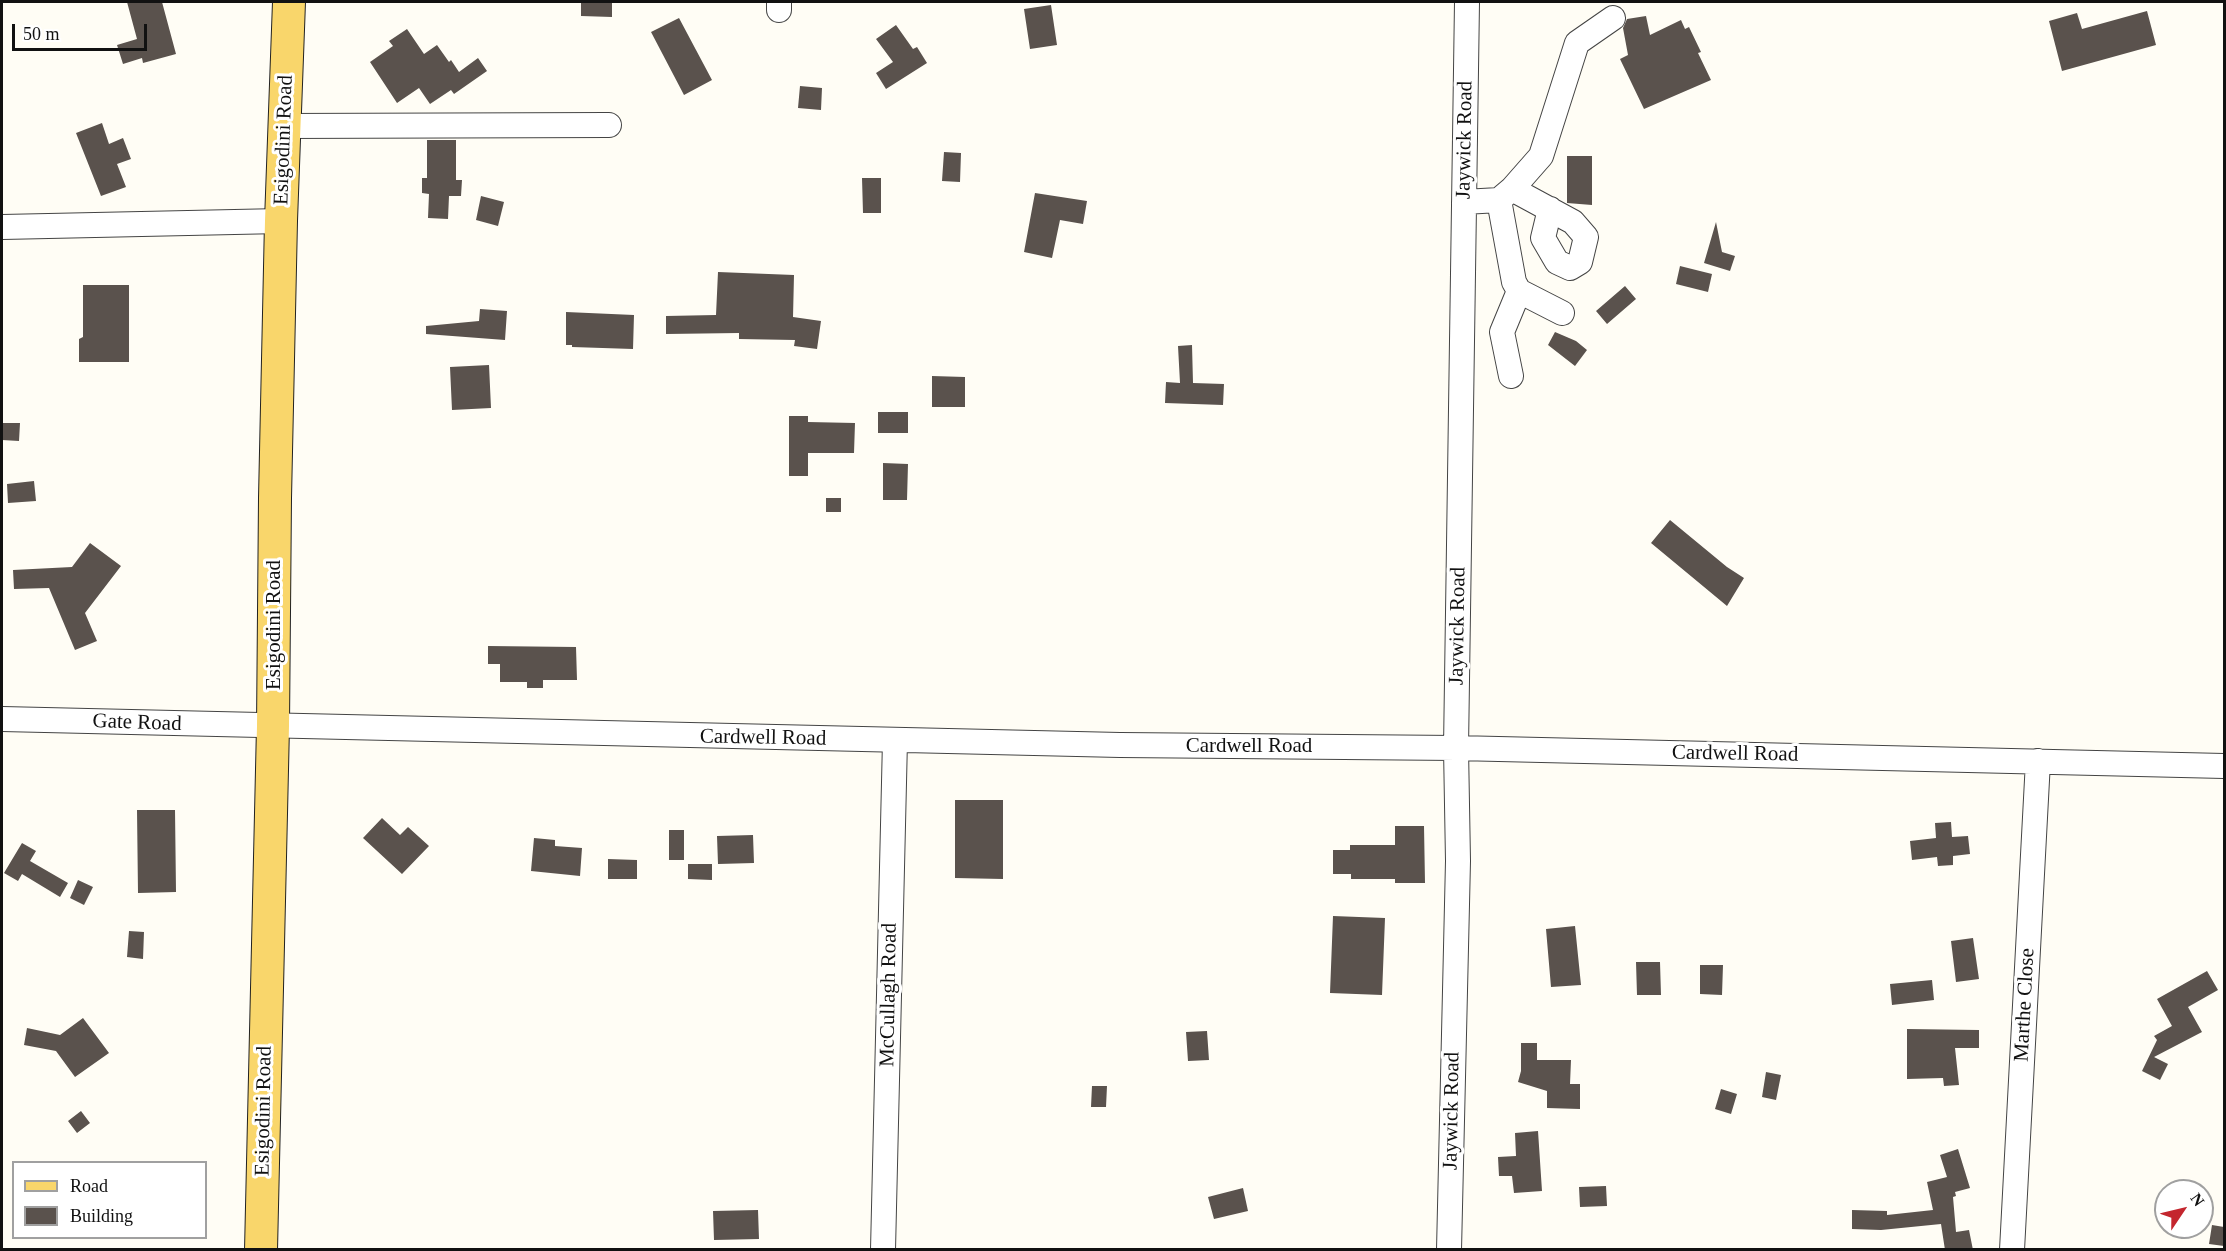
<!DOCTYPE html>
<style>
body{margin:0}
#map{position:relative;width:2226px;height:1251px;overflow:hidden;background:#fffdf5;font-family:"Times New Roman",serif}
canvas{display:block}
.frame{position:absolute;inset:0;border:3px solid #111;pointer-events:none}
.legend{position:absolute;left:12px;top:1161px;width:195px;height:78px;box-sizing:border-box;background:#fff;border:2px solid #a0a0a0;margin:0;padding:8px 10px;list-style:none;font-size:18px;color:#111}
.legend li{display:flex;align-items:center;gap:12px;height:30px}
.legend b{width:30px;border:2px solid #a0a0a0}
.north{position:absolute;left:2154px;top:1179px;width:60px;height:60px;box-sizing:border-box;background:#fff;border:2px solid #a0a0a0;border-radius:50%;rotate:55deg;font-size:16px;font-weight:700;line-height:24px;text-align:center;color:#111}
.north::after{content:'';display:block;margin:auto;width:21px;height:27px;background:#c4262e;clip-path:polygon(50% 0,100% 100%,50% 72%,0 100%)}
.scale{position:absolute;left:12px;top:24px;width:135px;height:27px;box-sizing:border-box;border:3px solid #111;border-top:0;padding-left:8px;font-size:18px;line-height:21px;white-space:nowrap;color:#111;-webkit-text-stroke:4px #fff;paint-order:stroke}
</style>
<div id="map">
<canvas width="2226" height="1251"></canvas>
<div class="frame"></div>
<ul class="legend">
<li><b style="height:8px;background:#f9d66b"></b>Road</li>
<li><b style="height:16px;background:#5a524d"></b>Building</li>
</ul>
<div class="north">N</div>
<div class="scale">50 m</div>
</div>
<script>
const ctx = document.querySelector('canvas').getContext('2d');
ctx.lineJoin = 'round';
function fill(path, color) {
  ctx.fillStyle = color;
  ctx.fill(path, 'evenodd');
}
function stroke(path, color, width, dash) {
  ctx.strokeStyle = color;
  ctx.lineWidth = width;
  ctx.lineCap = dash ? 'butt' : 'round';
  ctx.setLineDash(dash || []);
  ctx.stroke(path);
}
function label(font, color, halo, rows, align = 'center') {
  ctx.font = font + ' "Times New Roman",serif';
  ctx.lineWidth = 6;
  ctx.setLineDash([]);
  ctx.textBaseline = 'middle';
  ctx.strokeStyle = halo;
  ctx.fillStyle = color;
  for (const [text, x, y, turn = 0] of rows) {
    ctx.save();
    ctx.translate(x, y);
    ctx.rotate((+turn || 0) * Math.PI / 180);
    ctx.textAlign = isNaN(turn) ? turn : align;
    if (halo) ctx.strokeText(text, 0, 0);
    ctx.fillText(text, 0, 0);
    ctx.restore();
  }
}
fill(new Path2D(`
 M127,2H162L176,54L143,63L142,58L123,64L117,45L137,39Z
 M581,2H612V17L581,16Z
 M1051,5L1057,45L1030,49L1024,9Z
 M2147,11L2156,45L2062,71L2049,21L2077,13L2082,29Z
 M1646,16L1650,35L1681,20L1685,29L1689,27L1701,52L1698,53L1711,80L1644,109L1620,59L1628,55L1623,28L1627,19Z
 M679,18L712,80L684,95L651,32Z
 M896,25L913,49L917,47L927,63L886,89L876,73L893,62L876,39Z
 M407,29L424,54L437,45L449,62L451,60L459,72L478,58L487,71L454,94L451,90L430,104L419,88L397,103L370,62L393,46L389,41Z
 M800,86L822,88L821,110L798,108Z
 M102,123L109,144L123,138L131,159L117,164L126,187L101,196L76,133Z
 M427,140H456V180H462L461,196H449L448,219L428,218L429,194L422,193V178H427Z
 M944,152L961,153L960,182L942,181Z
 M1567,156H1592V205L1567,203Z
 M862,178H881V213H863Z
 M1035,193L1087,201L1083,224L1060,220L1052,258L1024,252Z
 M481,196L504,202L498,226L476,220Z
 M1716,222L1722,252L1735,256L1730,271L1704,263Z
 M1680,266L1712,274L1708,292L1676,284Z
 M718,272L794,275L793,317L821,321L817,349L794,346L795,340L739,339V333L666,334V316L716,315Z
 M83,285H129V362H79V339L83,337Z
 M1625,286L1636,299L1607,324L1596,311Z
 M480,309L507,311L505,340L426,334V326L479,321Z
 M566,312L634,315L633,349L572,347V345H566Z
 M1555,332L1576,341L1587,350L1575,366L1548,345Z
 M1192,345L1193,383L1224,384L1223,405L1165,403L1166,382L1180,383L1178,346Z
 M489,365L491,408L452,410L450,367Z
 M932,376L965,377V407H932Z
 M878,412H908V433H878Z
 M789,416H808V422L855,423L854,453H808V476H789Z
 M2,423H20L19,441L2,440Z
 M883,463L908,464L907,500H883Z
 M34,481L36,501L8,503L7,484Z
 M826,498H841V512H826Z
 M1670,520L1727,567L1744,578L1727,606L1651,543Z
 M90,543L121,566L85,613L97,641L75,650L49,588L14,589L13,570L72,567Z
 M488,646L576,647L577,680H543V688H527V682H500V664H488Z
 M955,800H1003V879L955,878Z
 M137,810H175L176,892L138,893Z
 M382,818L400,835L408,827L429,846L402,874L363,838Z
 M1951,822L1952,837L1968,836L1970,854L1953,856V865L1938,866L1937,857L1912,860L1910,841L1936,838L1935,823Z
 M1395,826H1424L1425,883H1395V879H1351V874H1333V850H1350V845H1395Z
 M669,830H684V860H669Z
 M753,835L754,863L718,864L717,836Z
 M534,838L555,840V846L582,848L580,876L531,871Z
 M22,843L36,851L30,861L68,883L60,897L22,874L18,881L4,873Z
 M608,859L637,860V879H608Z
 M688,864H712V880L688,879Z
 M78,880L93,887L84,905L70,898Z
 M1333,916L1385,918L1382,995L1330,993Z
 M1575,926L1581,985L1551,987L1546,929Z
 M129,931L144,932L143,959L127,957Z
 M1973,938L1979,979L1956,982L1951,941Z
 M1636,962H1660L1661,995H1637Z
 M1700,965H1723L1722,995L1700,994Z
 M2207,971L2218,990L2188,1007L2202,1032L2154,1057L2168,1064L2160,1080L2142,1071L2157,1040L2154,1036L2172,1026L2157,999Z
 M1932,980L1934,1000L1892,1005L1890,984Z
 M83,1018L109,1053L75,1077L56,1051L24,1045L27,1028L60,1035Z
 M1907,1029L1979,1030V1048H1955L1959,1085L1944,1086L1943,1078L1907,1079Z
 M1207,1031L1209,1060L1188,1061L1186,1032Z
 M1521,1043H1537V1060H1571L1570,1084H1580V1109L1547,1108V1091L1518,1082L1521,1071Z
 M1766,1072L1781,1075L1776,1100L1762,1097Z
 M1092,1086H1107L1106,1107H1091Z
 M1721,1089L1737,1094L1731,1114L1715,1109Z
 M81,1111L90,1123L77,1133L68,1121Z
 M1538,1131L1542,1191L1514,1193L1512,1176H1499L1498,1157L1516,1156L1515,1133Z
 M1958,1149L1970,1188L1955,1192L1956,1196L1953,1197L1956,1232L1969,1230L1973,1250H1945L1941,1224L1881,1230L1852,1229V1210L1887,1211V1215L1933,1210L1927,1182L1947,1177L1940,1155Z
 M1606,1186L1607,1206L1580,1207L1579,1187Z
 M1243,1188L1248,1211L1214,1219L1208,1197Z
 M758,1210L759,1239L714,1240L713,1211Z
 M2212,1225L2224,1227V1246L2209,1244Z`), '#5a524d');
const minor = new Path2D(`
 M779,10V2
 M284,126L609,125
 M1512,189L1573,222L1586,237L1580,262L1570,268L1557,262L1543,238L1550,209
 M1499,200L1514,282L1519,291L1562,313
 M1464,202L1499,200L1512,189L1541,156L1577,43L1613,18
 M2,227L281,221
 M1511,376L1502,332L1519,291
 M2,719L1120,745L1456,748L2224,766
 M883,1250L895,740
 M1449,1250L1458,861L1456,748L1467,2
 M2012,1250L2038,761`);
const major = new Path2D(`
 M261,1250L273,726L275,498L281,221L289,2`);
stroke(minor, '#444', 26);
stroke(major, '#222', 34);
stroke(minor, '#fff', 24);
stroke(major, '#f9d66b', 32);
label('21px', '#111', '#fff', [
 ["Esigodini Road",284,140,-88],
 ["Jaywick Road",1465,140,-89],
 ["Esigodini Road",274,625,-90],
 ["Jaywick Road",1458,626,-89],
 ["Gate Road",137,723,2],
 ["Cardwell Road",763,738,1],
 ["Cardwell Road",1249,746],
 ["Cardwell Road",1735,754,1],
 ["McCullagh Road",889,995,-89],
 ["Marthe Close",2025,1005,-87],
 ["Esigodini Road",264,1111,-89],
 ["Jaywick Road",1452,1111,-89]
]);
</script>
